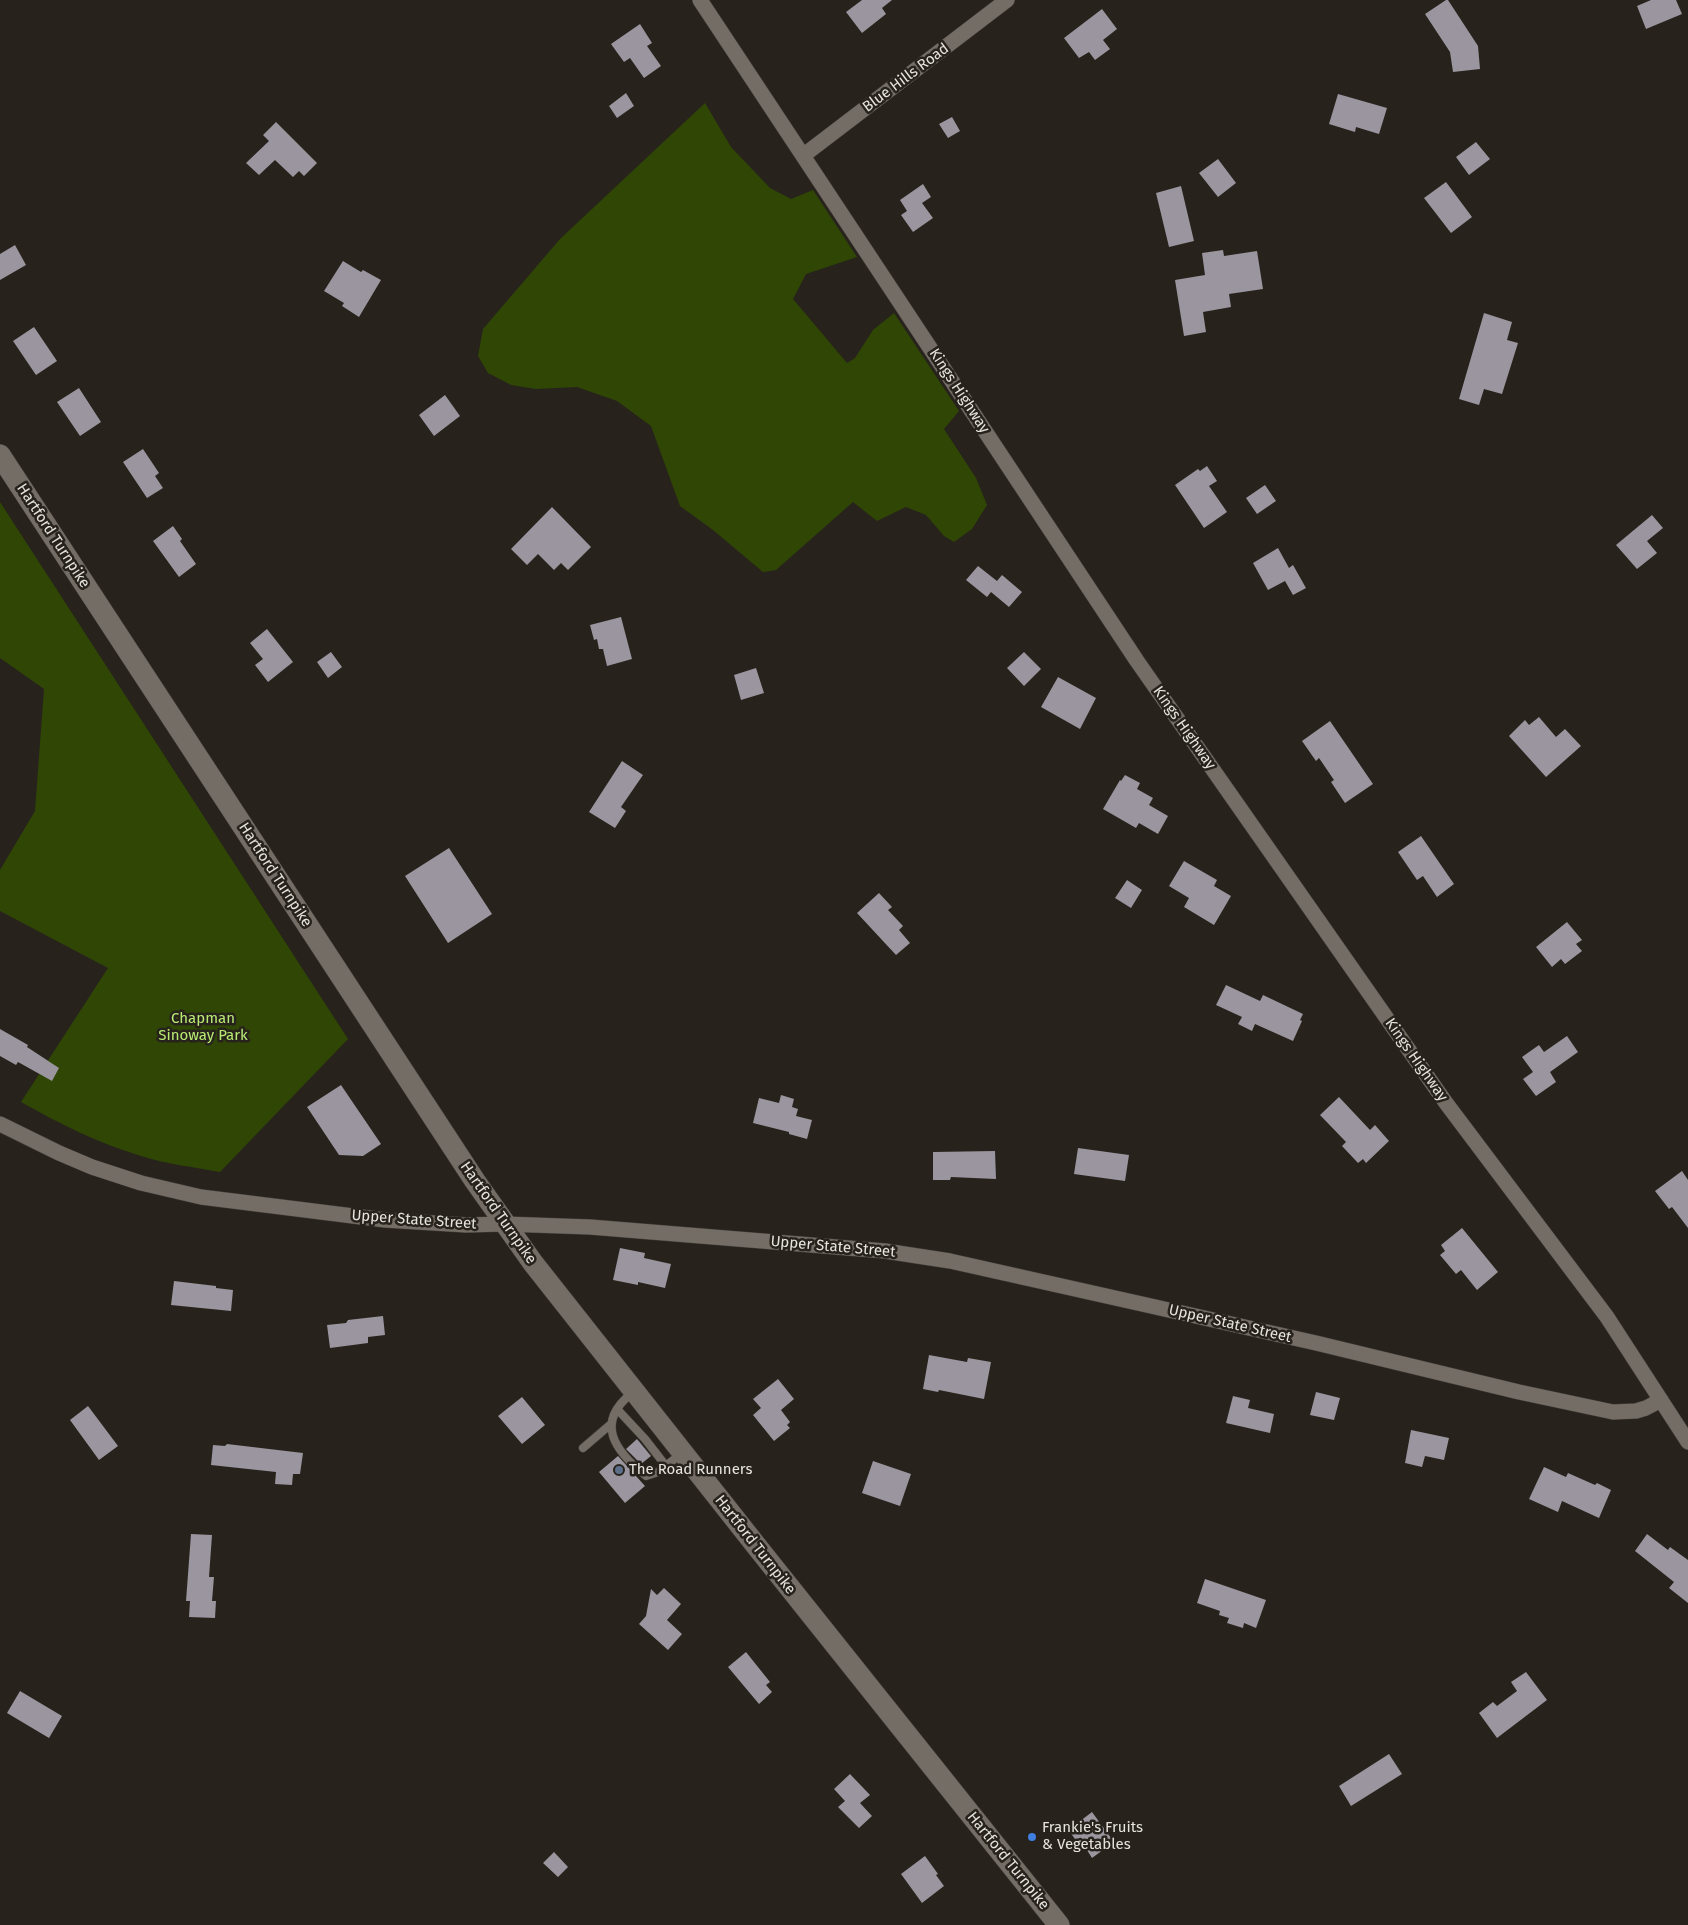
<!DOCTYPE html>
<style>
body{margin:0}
canvas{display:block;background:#27221b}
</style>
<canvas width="1688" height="1925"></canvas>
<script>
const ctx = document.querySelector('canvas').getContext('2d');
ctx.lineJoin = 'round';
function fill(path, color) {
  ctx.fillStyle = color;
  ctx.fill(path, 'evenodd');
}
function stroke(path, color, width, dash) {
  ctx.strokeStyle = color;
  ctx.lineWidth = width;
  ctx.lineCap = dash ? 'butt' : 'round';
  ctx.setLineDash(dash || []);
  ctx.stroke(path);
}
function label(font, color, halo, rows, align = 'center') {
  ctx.font = font + ' "Fira Sans",sans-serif';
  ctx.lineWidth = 5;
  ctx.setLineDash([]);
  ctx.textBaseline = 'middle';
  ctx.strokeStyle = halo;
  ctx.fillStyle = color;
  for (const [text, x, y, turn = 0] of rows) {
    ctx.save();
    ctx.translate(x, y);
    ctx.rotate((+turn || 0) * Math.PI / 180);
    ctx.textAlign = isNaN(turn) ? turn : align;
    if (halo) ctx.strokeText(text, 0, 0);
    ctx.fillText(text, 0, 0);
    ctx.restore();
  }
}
fill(new Path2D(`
 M705,103L731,147L770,188L791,199L813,190L857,257L806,274L793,299L847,363L855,358L873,330L894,313L959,411L944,429L976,478L987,505L972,529L954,542L944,536L926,515L906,507L877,521L853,502L776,570L763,572L713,530L680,506L651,426L617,401L577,387L536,389L511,385L488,373L478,356L483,329L560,239Z
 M0,502L348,1039L220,1172C193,1167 166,1164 141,1156C98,1143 60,1124 21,1102L108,968L0,911V870L35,811L44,689L0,658Z`), '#2f4605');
fill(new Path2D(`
 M862,0H892L882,8L886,14L862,33L846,12Z
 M1446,0H1448L1478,46L1480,69L1453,72L1450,52L1425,14Z
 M1651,0H1676L1682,14L1646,29L1637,6Z
 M1102,9L1117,29L1103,40L1110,49L1095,60L1089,52L1079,58L1064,38Z
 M640,24L652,43L647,46L661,66L644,78L630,58L624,62L611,44Z
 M626,93L634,106L617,118L609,106Z
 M1338,94L1387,108L1379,134L1356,127L1355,132L1329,124Z
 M952,117L960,131L948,138L939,124Z
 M276,122L317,163L304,176L299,171L293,177L275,160L259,175L246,163L269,141L263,135Z
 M1476,142L1490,159L1469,175L1456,157Z
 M1218,159L1236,183L1218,197L1199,173Z
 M1446,182L1472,217L1451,233L1424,198Z
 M923,184L931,197L922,203L933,218L913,232L901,215L907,211L900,200Z
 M1181,186L1194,241L1169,247L1156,193Z
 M15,245L26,265L0,280V254Z
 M1223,250L1224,256L1257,251L1263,289L1229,294L1231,307L1203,312L1206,332L1184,336L1175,280L1205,275L1202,253Z
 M343,261L361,272L363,270L381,280L359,317L342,306L344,303L324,291Z
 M1484,313L1512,322L1507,340L1518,343L1502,394L1484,389L1479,405L1459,399Z
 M34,327L57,361L36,375L13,341Z
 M79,388L101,422L80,436L57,402Z
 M445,395L460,416L434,436L419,415Z
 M143,449L159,473L155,476L163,488L147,498L123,462Z
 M1207,466L1217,481L1209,486L1227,512L1204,528L1175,485L1198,469L1200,471Z
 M1265,485L1276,501L1257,514L1246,498Z
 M552,507L591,547L568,570L561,563L554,570L538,554L527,565L511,549Z
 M1652,515L1663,528L1647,541L1657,553L1637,569L1616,545Z
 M173,526L182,539L180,541L196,564L179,577L153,541Z
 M1278,548L1289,568L1293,565L1306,588L1293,595L1285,581L1268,590L1253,563Z
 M978,566L997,581L1002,575L1022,592L1009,607L991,592L987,597L966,580Z
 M621,617L632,659L607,666L603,649H599L597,639L594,640L590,625Z
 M267,629L293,662L268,682L255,665L263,659L250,643Z
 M331,652L342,667L328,678L317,662Z
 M1024,652L1041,669L1024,686L1007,668Z
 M756,668L764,693L741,700L734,675Z
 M1058,677L1096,698L1080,729L1041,707Z
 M1539,717L1556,737L1565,729L1581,746L1546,777L1509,736L1525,720L1529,725Z
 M1330,721L1373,784L1345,803L1331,782L1334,780L1319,758L1316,761L1302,741Z
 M622,761L643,775L621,807L626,811L615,828L589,812Z
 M1125,775L1140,783L1137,789L1153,798L1149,805L1168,816L1158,834L1139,823L1136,828L1103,809L1120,780L1121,781Z
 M1421,836L1454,884L1437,897L1423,876L1417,880L1398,852Z
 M449,848L492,914L448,943L405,876Z
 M1184,861L1217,880L1214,886L1231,896L1214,925L1184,907L1189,898L1169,886Z
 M1127,880L1142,890L1131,908L1115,898Z
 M879,893L892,907L888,910L903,926L899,930L910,943L896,955L857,913Z
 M1567,922L1582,940L1576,944L1582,951L1565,964L1561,959L1552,967L1536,947Z
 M1226,985L1260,1001L1263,995L1303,1014L1300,1020L1302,1021L1293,1041L1255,1024L1252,1031L1238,1024L1242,1017L1216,1005Z
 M0,1029L28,1045L27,1047L59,1068L52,1081L18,1062L16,1065L0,1056Z
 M1567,1036L1578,1052L1550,1072L1556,1082L1536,1096L1523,1079L1533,1072L1522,1057L1539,1045L1544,1052Z
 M341,1085L381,1144L363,1156L339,1155L307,1107Z
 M781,1095L794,1099L792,1107L798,1109L796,1116L812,1120L807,1139L789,1134V1132L753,1123L759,1098L779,1103Z
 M1339,1097L1370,1130L1375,1125L1389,1141L1366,1163L1363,1159L1358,1163L1342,1146L1346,1142L1320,1115Z
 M1078,1148L1129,1155L1125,1181L1074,1174Z
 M995,1151L996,1179L951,1177L950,1180H933V1152Z
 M1682,1171L1688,1180V1228L1672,1207L1669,1209L1655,1191Z
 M1462,1228L1498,1272L1477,1290L1461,1270L1456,1274L1440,1255L1445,1251L1441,1245Z
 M620,1248L645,1253L644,1258L671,1264L665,1288L638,1282V1285L613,1280Z
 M174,1281L216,1286V1288L233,1290L231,1311L171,1305Z
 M383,1316L385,1335L368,1337V1343L330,1348L327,1325L346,1323L348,1320Z
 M929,1355L967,1362L968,1358L991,1362L984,1399L939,1390L938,1392L923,1389Z
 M778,1379L794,1399L781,1410L790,1422L787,1425L790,1428L774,1441L753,1415L761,1408L753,1399Z
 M1316,1392L1340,1398L1334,1420L1310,1415Z
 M1233,1396L1250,1400L1248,1408L1274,1414L1270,1433L1226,1423Z
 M522,1397L545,1425L522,1444L498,1416Z
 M88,1406L118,1446L99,1460L70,1420Z
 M1411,1430L1449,1438L1444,1460L1425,1456L1422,1467L1405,1463Z
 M637,1439L651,1456L641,1464L626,1449Z
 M227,1444L303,1453L300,1474H293L292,1485L275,1484L276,1472L211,1465L213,1445L225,1446Z
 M618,1456L645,1486L625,1503L599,1472Z
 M873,1461L911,1474L900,1506L862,1493Z
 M1544,1467L1566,1477L1568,1473L1595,1485L1597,1483L1611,1490L1599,1518L1562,1501L1558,1512L1529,1499Z
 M191,1534L212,1535L209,1577H214L212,1601H216L215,1618L189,1617L190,1601H186Z
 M1647,1534L1668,1550L1670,1547L1688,1560V1603L1669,1588L1674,1582L1635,1551Z
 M1205,1579L1266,1600L1256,1628L1244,1623L1243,1628L1227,1623L1229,1618L1219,1615L1220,1611L1197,1603Z
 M664,1588L681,1604L667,1620L682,1634L668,1650L639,1624L646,1616L651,1589L657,1595Z
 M746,1652L770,1682L766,1685L772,1692L759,1704L728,1667Z
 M1526,1672L1547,1700L1497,1738L1479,1713L1493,1702L1497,1706L1517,1691L1511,1682Z
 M20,1691L62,1716L49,1738L7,1713Z
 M1389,1754L1402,1774L1351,1806L1339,1786Z
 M850,1774L870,1795L860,1803L872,1816L859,1828L838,1807L845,1801L834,1789Z
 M1092,1812L1114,1842L1092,1858L1085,1847L1082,1849L1070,1832L1072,1831L1071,1828Z
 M554,1852L568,1867L558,1877L543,1863Z
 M925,1856L938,1874L936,1875L944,1886L922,1903L901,1874Z`), '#9a959e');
const lane = new Path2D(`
 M632,1393C594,1423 615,1451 646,1476L658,1472L681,1454
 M617,1409L645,1439L666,1466
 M583,1448L611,1424`);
const street = new Path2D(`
 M700,0L1137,661L1446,1103L1607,1317L1688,1442
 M804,155L1007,0
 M0,1124L59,1153L92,1167L141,1183L201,1197L385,1220L466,1225L504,1224L590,1227L885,1251L950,1261L1316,1343L1519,1392L1613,1412L1636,1411L1646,1408L1661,1400`);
const secondary = new Path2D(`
 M0,455L475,1181L533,1263L758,1548L1059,1925`);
stroke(lane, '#433f3a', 9);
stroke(street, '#433f3a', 16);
stroke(secondary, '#433f3a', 22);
stroke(lane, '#736d65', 8);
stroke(street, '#736d65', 15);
stroke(secondary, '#736d65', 21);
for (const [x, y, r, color] of [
 [619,1470,5,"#5c6f8a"],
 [1032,1837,5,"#3f7fe0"]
]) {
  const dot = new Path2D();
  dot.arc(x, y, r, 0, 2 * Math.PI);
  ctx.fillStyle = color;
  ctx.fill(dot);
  stroke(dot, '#27221b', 2);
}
label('15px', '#e6e3de', '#27221b', [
 ["Blue Hills Road",906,78,-37],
 ["Kings Highway",959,391,57],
 ["Hartford Turnpike",53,536,57],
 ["Kings Highway",1184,728,55],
 ["Hartford Turnpike",275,875,57],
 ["Kings Highway",1416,1060,55],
 ["Hartford Turnpike",498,1213,55],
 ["Upper State Street",414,1220,4],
 ["Upper State Street",833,1247,5],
 ["Upper State Street",1230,1324,13],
 ["Hartford Turnpike",755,1545,52],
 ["Hartford Turnpike",1008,1861,51]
]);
label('15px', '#b8eb73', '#27221b', [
 ["Chapman",203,1019],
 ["Sinoway Park",203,1036]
]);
label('15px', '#e6e3de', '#27221b', [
 ["The Road Runners",629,1470],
 ["Frankie's Fruits",1042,1828],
 ["& Vegetables",1042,1845]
], 'left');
</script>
